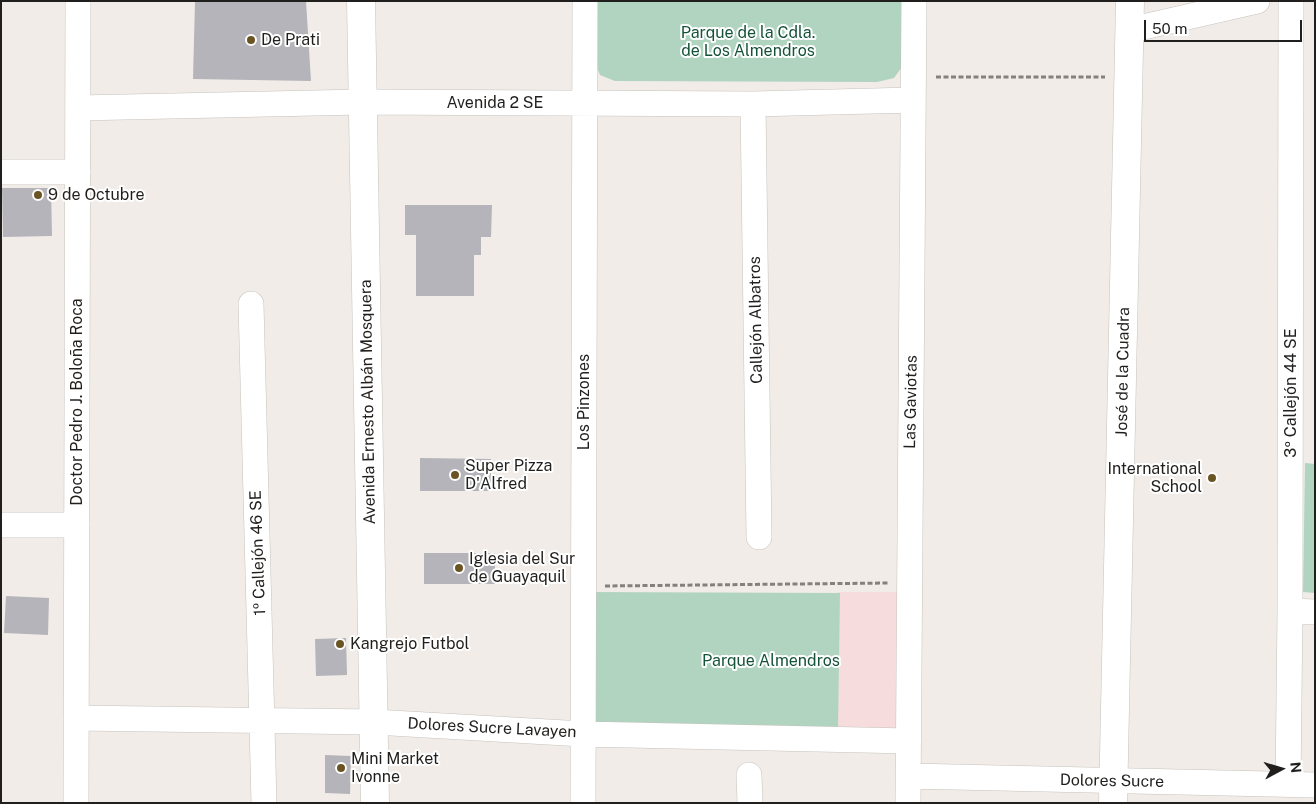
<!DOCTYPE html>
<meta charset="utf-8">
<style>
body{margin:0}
#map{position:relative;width:1316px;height:804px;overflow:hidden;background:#f1ece7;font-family:"Public Sans",sans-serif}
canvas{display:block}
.frame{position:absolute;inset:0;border:2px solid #211f1d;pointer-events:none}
.north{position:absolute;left:1256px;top:744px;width:50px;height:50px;-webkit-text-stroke:4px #fff;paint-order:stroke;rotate:84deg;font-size:14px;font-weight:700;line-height:20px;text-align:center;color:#211f1d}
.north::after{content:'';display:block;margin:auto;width:18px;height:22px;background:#211f1d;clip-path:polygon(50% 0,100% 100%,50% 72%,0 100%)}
.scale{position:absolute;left:1144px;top:20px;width:158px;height:22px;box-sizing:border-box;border:2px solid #211f1d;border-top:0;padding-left:6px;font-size:15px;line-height:18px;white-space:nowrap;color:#211f1d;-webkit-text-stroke:4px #fff;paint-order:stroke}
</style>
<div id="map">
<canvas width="1316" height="804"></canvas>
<div class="frame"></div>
<div class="north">N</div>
<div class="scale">50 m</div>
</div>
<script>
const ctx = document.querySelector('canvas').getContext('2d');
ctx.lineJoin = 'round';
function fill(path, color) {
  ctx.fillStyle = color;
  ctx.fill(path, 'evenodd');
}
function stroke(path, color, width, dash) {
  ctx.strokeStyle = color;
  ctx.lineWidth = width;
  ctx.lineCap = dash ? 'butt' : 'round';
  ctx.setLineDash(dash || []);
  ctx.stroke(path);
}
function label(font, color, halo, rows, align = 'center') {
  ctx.font = font + ' "Public Sans",sans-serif';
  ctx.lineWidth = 4;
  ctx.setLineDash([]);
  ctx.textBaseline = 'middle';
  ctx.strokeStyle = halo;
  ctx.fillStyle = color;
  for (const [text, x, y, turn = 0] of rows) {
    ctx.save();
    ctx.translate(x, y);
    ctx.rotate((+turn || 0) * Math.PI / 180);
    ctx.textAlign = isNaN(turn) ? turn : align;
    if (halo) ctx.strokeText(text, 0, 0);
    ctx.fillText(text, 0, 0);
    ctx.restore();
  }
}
fill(new Path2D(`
 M837,592H905V730H837Z`), '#f7dcde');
fill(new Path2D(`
 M594,1H902V67L894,78L877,82L615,81L600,75L594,61Z
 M1305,463L1315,464V593L1303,592Z
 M584,592L840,593L838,730L583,724Z`), '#b1d4c0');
fill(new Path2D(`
 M195,1H306L311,81L193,79Z
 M2,188H51L52,236L3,237Z
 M405,205H492L491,237H481V255H474V296H416V235H405Z
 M420,458L491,459V491H420Z
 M424,553H495V584H424Z
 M6,596L49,598L48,635L4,633Z
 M346,638L347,675L316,676L315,639Z
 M325,755L351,756L350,794L325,793Z`), '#b5b4ba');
const minor = new Path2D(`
 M1130,30L1257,1
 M753,104L759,537
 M78,108L362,102L753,104L913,100
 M1,172H78
 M251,304L264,803
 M1,525H77
 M1290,611L1315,612
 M76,718L374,722L583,734L909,741
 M749,775L750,803
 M909,776L1315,785
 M1288,784L1290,611L1291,1
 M76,803L78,1
 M583,803L585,1
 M908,803L914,1`);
const tertiary = new Path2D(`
 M361,1L375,803
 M1113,803L1130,1`);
stroke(minor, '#c7c2bd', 26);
stroke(tertiary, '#c7c2bd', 29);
stroke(new Path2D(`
 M936,77H1105
 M605,586L889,583`), '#84817d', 3, [5, 2.5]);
stroke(minor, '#fff', 25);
stroke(tertiary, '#fff', 28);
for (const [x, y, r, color] of [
 [251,40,5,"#6b5424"],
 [38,195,5,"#6b5424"],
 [455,475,5,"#6b5424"],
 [1212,478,5,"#6b5424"],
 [459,568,5,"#6b5424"],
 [340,644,5,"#6b5424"],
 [341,768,5,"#6b5424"]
]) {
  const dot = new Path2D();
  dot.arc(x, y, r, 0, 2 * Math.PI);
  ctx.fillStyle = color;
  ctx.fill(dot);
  stroke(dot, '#fff', 2);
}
label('16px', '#155339', '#fff', [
 ["Parque de la Cdla.",748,33],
 ["de Los Almendros",748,51],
 ["Parque Almendros",771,661]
]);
label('16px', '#211f1d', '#fff', [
 ["De Prati",261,40],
 ["9 de Octubre",48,195],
 ["Super Pizza",465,466],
 ["D'Alfred",465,484],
 ["International",1202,469,"right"],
 ["School",1202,487,"right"],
 ["Iglesia del Sur",469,559],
 ["de Guayaquil",469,577],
 ["Kangrejo Futbol",350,644],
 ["Mini Market",351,759],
 ["Ivonne",351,777]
], 'left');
label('16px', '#211f1d', '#fff', [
 ["Avenida 2 SE",495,103],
 ["Callejón Albatros",756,320,-91],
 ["José de la Cuadra",1123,372,-89],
 ["3º Callejón 44 SE",1291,393,-90],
 ["Doctor Pedro J. Boloña Roca",77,402,-90],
 ["Avenida Ernesto Albán Mosquera",368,402,-91],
 ["Los Pinzones",584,402,-90],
 ["Las Gaviotas",911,402,-89],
 ["1º Callejón 46 SE",258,553,-92],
 ["Dolores Sucre Lavayen",492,728,3],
 ["Dolores Sucre",1112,781,1]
]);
</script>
